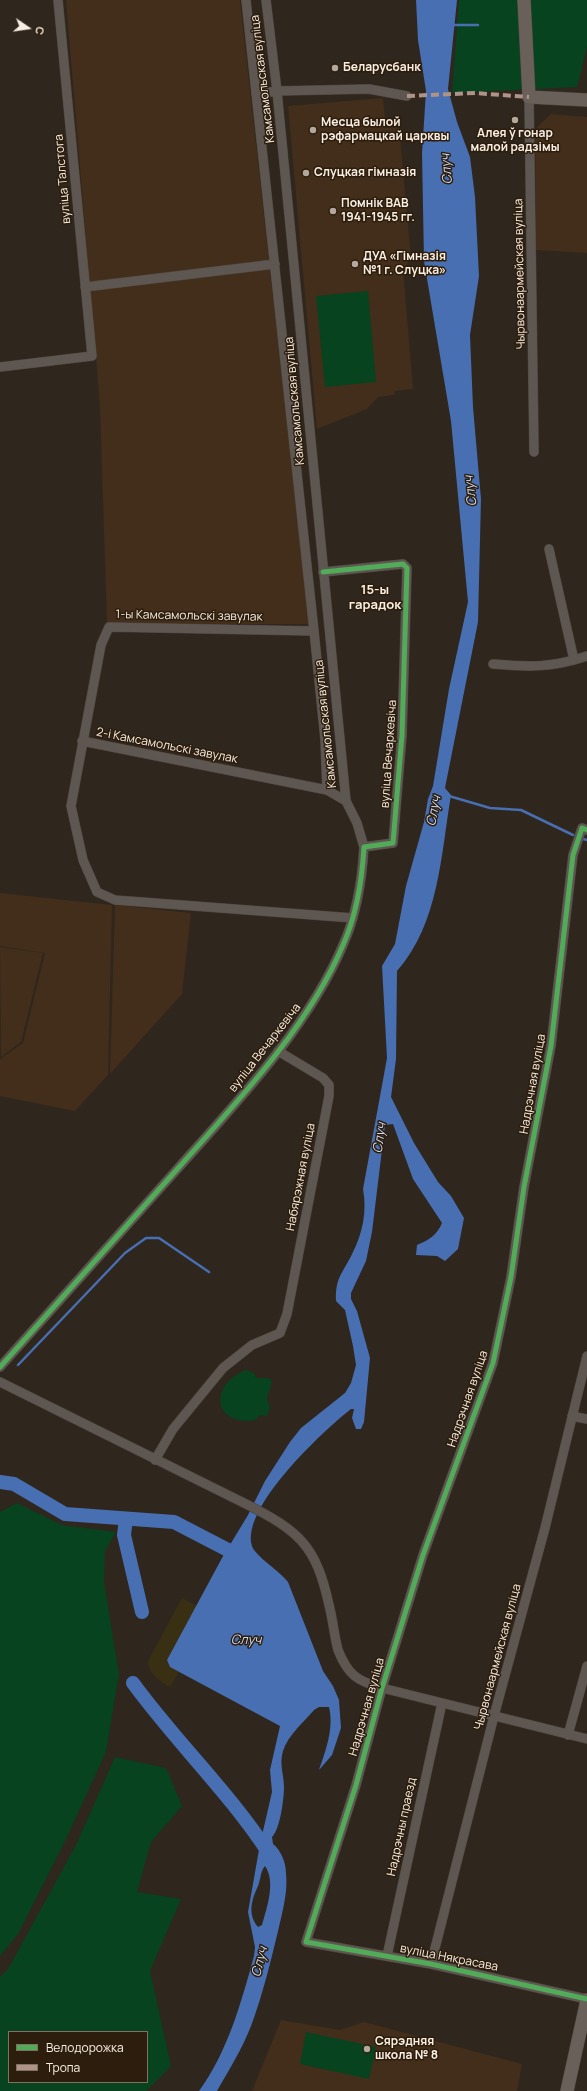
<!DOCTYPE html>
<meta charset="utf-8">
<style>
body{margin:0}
#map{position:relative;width:587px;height:2091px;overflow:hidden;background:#2f261e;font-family:Manrope,sans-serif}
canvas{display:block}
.legend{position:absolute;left:8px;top:2031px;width:140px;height:52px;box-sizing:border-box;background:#2c1d0c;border:1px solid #7e7162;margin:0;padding:5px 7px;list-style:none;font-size:12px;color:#f9eee3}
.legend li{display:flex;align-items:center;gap:8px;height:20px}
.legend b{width:20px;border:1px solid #7e7162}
.north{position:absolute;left:8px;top:8px;width:40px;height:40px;-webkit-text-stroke:3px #2c1d0c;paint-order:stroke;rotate:103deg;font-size:11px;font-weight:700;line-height:16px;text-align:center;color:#f9eee3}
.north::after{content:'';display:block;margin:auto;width:14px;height:18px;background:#f9eee3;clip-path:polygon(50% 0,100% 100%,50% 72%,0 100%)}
</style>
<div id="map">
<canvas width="587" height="2091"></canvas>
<ul class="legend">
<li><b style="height:5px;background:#51ab58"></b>Велодорожка</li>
<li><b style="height:5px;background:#af9288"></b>Тропа</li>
</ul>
<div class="north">С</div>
</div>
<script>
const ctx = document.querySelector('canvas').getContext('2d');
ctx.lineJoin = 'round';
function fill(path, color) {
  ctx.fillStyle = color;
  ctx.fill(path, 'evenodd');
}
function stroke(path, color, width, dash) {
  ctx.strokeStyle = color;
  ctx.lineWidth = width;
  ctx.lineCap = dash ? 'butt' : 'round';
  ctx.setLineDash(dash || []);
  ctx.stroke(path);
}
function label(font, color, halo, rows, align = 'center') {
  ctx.font = font + ' Manrope,sans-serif';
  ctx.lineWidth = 3;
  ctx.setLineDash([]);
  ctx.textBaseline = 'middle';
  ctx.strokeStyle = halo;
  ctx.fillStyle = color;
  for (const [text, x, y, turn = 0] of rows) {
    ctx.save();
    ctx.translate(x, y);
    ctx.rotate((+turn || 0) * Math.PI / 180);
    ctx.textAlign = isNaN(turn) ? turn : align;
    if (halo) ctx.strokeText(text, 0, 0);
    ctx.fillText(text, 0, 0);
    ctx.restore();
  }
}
fill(new Path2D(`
 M66,0H240L309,624H107L100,406Z
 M383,98L386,128L399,127L411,258L403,270L413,389L395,391L394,395L378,397L367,409L317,429L288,106Z
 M551,114L587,117V253L536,250L535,129Z
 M0,893L112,905L108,1075L75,1111L0,1096V1059L23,1043L45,953L0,946Z
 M115,905L191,913L182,994L110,1074Z
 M0,947L43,953L21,1042L1,1057Z
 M281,2020L340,2030L364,2022L522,2064L517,2091H252Z`), '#422e1a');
fill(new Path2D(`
 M459,0H587V47L577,87L452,93Z
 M368,291L376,382L325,387L316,296Z
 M246,1370L254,1373L256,1378H269L272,1382L267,1398L270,1408L267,1416L260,1415L256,1420C213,1427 208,1385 246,1370Z
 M17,1503L62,1525L116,1532L105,1551L104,1582L119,1674L106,1752L66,1839L18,1934L0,1956V1512Z
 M115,1757L166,1768L182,1806L151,1842L137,1892L181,1899L150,1971L171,2066L146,2091H0V1977L8,1969L76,1845ZM9,2032H147V2082H9Z
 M306,2032L376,2047L369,2079L300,2064Z`), '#06431e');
fill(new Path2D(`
 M182,1598L197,1606L167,1660L170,1667L179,1672L170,1687C159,1681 149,1675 148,1661Z`), '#393013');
fill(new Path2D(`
 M416,0H457L448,89L457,122L470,157L475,197L479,276L470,335L473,407L481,499L478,622L445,788L451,795C441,854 439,924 397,971L396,1059L391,1097L414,1143L438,1182L451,1196L464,1218L458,1249L445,1261L437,1256L416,1255L417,1245C429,1240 437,1235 442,1223L413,1179L393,1124L385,1125L372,1232L366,1261L351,1293V1299L357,1311L370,1358L364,1422L361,1429H356L352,1418L354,1409H351C323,1431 241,1507 252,1546C255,1556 280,1571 288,1582L323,1671L333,1686L339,1700L341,1728L332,1755L319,1770C326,1750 334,1728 329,1707H319L314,1710C304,1722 288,1735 283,1751C279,1764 284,1775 284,1787C284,1799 280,1829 272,1837L273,1844C281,1850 286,1863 286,1873C288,1891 283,1909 279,1927C271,1960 263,1994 251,2026C242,2049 229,2070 217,2091H199C228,2051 241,2003 254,1956L255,1947L248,1912L260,1844L272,1792L270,1770L280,1726L170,1667L167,1660L222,1558L248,1515L265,1481L290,1442L301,1428L345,1393L351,1383L356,1365L353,1346L345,1310L336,1301C335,1276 344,1272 353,1252C363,1232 367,1211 363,1189L387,1058L382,966L395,944L406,886L424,822L428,799L433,786L449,689L468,602L451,421L424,261L422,153L426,91L418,40ZM265,1866C276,1882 267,1907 262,1925L258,1927C247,1914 252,1899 258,1886C261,1879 260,1872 265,1866Z`), '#476fb1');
stroke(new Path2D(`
 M453,25H478
 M449,796L490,808L521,810L573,835
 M583,839L587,840
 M18,1365L125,1253L146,1238H159L209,1272`), '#476fb1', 2.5);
stroke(new Path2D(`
 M0,1482L14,1484L65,1514L174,1522L228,1550L237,1566
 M126,1519L124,1535L142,1612
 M133,1683C176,1742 230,1793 270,1855`), '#476fb1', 14);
const street = new Path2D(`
 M246,0L314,631L325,739L327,790
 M266,0L277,91L346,801L357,823L364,847
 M256,94L277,91L369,89L407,96
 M529,97L534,452
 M85,287L275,264
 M0,367L92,356L58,0
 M549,549L574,660
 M314,631L109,627L101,645L71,806L83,860L97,892L115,900L353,918
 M493,664C529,667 552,668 587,656
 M82,741L327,790L346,801
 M587,830L582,828L573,855L551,1046L524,1187L511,1277L493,1363L423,1555L382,1688L356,1785L306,1942L431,1964L587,1999
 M0,1367C60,1300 120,1233 180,1166C238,1101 309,1026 343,945C357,914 362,881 364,847L393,843L402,735L407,568L403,564L323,572
 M0,1382L246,1504C299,1531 316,1545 329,1605C333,1620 334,1635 338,1650C348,1675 357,1681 382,1688L587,1739
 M572,1416L587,1419
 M155,1460L173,1429L223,1368L252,1345L280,1333L287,1314L329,1096V1085L323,1078L278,1051
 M568,1735L587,1666
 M387,1956L442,1703
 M431,1964L494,1716L545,1528L587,1356`);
const secondary = new Path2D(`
 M524,0L529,97L587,100
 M567,2091L587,2000`);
stroke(street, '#4c443d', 10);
stroke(secondary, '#4c443d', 14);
stroke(street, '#5e5650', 9);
stroke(secondary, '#6a605a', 13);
stroke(new Path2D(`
 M407,96L475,93L529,97`), '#af9288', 4, [8, 4]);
stroke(new Path2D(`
 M587,830L582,828L573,855L551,1046L524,1187L511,1277L493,1363L423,1555L382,1688L356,1785L306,1942L431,1964L587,1999
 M0,1367C60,1300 120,1233 180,1166C238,1101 309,1026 343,945C357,914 362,881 364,847L393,843L402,735L407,568L403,564L323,572`), '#51ab58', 5);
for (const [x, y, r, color] of [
 [335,68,4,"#b2a89e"],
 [515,120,4,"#b2a89e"],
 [313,130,4,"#b2a89e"],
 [306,173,4,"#b2a89e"],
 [333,211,4,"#b2a89e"],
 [355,264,4,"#b2a89e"],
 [367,2049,4,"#b2a89e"]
]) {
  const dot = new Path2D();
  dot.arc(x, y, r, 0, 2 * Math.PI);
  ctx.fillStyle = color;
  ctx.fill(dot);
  stroke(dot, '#2c1d0c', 1.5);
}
label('bold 12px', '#f9eee3', '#2c1d0c', [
 ["Беларусбанк",343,68],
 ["Месца былой",321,123],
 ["рэфармацкай царквы",321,137],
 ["Алея ў гонар",515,134,"center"],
 ["малой радзімы",515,148,"center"],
 ["Слуцкая гімназія",314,173],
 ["Помнік ВАВ",341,204],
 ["1941-1945 гг.",341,218],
 ["ДУА «Гімназія",363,257],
 ["№1 г. Слуцка»",363,271],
 ["Сярэдняя",375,2042],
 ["школа № 8",375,2056]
], 'left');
label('12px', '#f9eee3', '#2c1d0c', [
 ["Камсамольская вуліца",263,79,-97],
 ["вуліца Талстога",63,179,-95],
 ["Чырвонаармейская вуліца",520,274,-91],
 ["Камсамольская вуліца",295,401,-95],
 ["1-ы Камсамольскі завулак",189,616,1],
 ["Камсамольская вуліца",326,724,-96],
 ["2-і Камсамольскі завулак",167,746,11],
 ["вуліца Вечаркевіча",389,754,-86],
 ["вуліца Вечаркевіча",265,1048,-52],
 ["Надрэчная вуліца",533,1084,-80],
 ["Набярэжная вуліца",301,1177,-79],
 ["Надрэчная вуліца",468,1399,-71],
 ["Чырвонаармейская вуліца",498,1657,-75],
 ["Надрэчная вуліца",367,1707,-74],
 ["Надрэчны праезд",402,1827,-78],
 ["вуліца Някрасава",449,1958,11]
]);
label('italic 13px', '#cfdbf0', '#2c1d0c', [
 ["Случ",447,169,-95],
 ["Случ",471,491,-97],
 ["Случ",434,811,-79],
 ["Случ",380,1138,-82],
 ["Случ",246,1640],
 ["Случ",260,1962,-76]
]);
label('bold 13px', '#f9eee3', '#2c1d0c', [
 ["15-ы",375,590],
 ["гарадок",375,605]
]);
</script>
